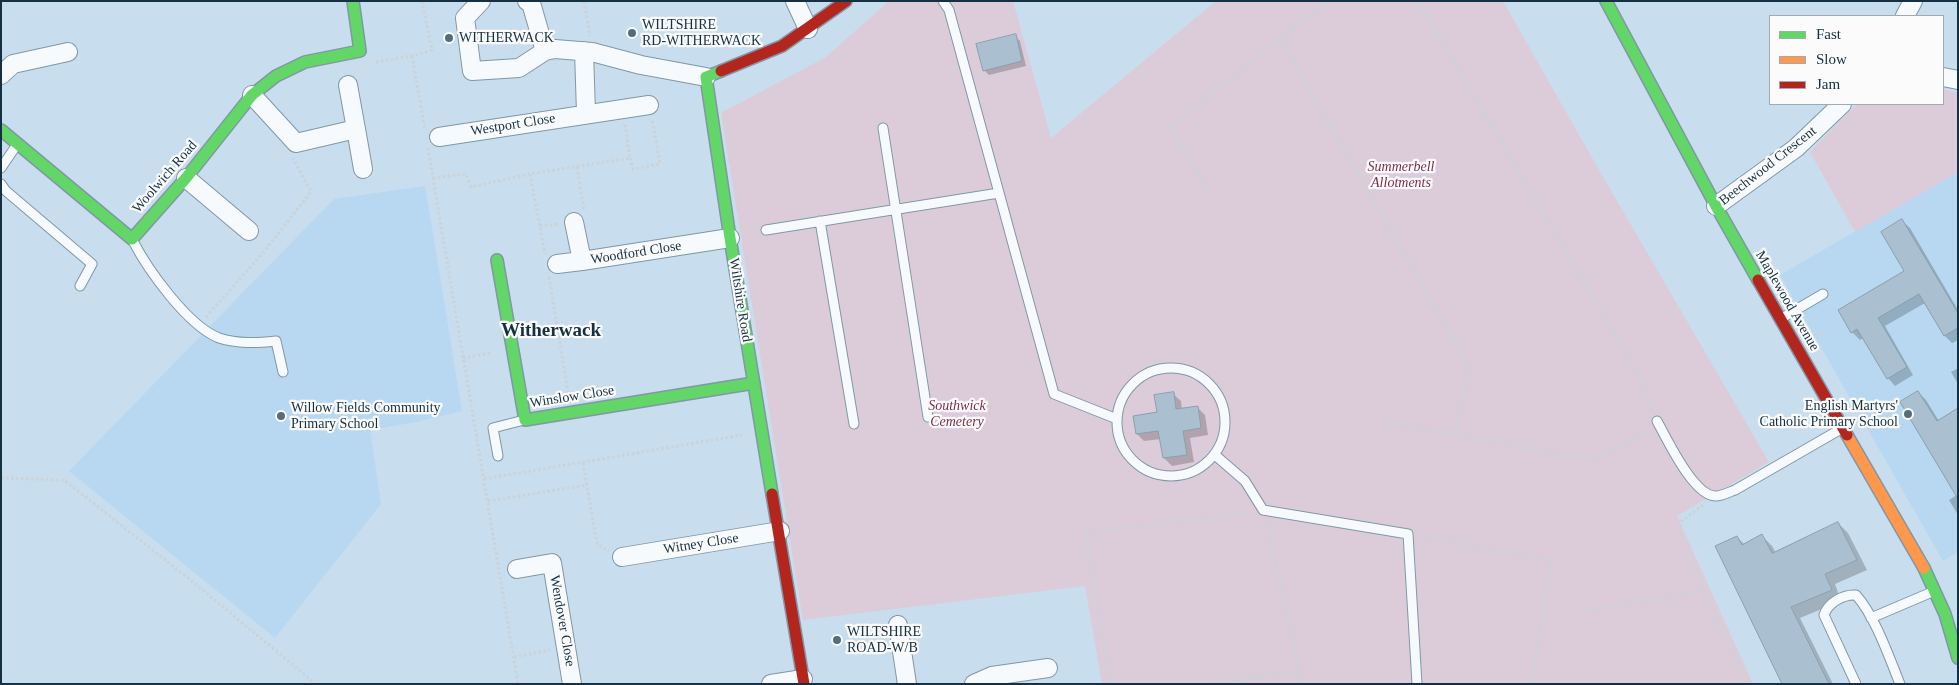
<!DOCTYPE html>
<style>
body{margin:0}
#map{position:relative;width:1959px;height:685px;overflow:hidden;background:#c8dded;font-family:Georgia,serif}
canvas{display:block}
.frame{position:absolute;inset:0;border:2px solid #143042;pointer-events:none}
.legend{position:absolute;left:1769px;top:15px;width:175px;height:90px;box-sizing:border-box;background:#fbfbfb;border:1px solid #9faab1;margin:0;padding:6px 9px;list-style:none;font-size:15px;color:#143042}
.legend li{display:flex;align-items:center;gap:10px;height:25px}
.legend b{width:25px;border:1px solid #9faab1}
</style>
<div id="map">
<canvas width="1959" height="685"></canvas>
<div class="frame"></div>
<ul class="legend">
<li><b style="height:6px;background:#63d668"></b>Fast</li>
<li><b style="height:6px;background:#ff974d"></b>Slow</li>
<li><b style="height:6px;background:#b3261e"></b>Jam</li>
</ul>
</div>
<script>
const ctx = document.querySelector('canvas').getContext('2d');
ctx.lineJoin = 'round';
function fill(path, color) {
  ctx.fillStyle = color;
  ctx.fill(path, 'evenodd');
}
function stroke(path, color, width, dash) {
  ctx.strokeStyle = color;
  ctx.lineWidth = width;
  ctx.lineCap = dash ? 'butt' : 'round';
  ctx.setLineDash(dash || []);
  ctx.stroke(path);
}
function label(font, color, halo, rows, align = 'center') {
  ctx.font = font + ' Georgia,serif';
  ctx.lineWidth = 4.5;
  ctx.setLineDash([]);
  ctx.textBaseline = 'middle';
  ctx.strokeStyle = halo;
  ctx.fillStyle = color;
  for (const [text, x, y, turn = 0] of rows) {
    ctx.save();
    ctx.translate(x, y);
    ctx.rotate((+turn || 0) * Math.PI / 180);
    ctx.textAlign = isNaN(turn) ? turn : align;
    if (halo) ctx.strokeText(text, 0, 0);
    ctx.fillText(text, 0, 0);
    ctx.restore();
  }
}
fill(new Path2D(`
 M1958,172V552L1943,561L1780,275Z
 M425,186L462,411L416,422L370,430L381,504L275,638L69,471L334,199Z`), '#b7d8f0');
fill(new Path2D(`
 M889,1H1013L1051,138L1216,1H1503L1595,163L1769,462L1677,516L1753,684H1102L1085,586L803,620L721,113L826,57Z
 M1943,89L1958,93V172L1855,232L1810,152L1857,104H1943Z`), '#dcccda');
fill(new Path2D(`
 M1015,36L1020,41L1026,66L989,75L984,70Z
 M1902,221L1910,228L1958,310V340L1952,343L1945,336L1925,303L1885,326L1913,375L1895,386L1888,378L1864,337L1860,340L1852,332L1906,272Z
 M1958,368V384L1951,372Z
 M1918,392L1926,400L1939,421L1958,410V515L1949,500L1957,495Z
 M1173,394L1181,401L1182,410L1197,407L1205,415L1208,435L1190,438L1194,462L1172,466L1164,458L1161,439L1144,441L1137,434L1158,413Z
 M1838,523L1848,533L1867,570L1835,584L1841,601L1800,618L1833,684H1783L1737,537L1745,545L1762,536L1772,546L1776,553Z`), '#0003');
const building = new Path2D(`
 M1016,34L1022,61L983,71L976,44Z
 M1902,219L1958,313V328L1944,336L1919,294L1878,318L1907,367L1887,379L1857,329L1851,333L1838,310L1904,271L1881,232Z
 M1918,391L1937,421L1958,408V499L1900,402Z
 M1174,392L1176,409L1198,406L1201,428L1183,431L1187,455L1163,458L1158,431L1136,434L1133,416L1157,412L1154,395Z
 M1838,522L1857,560L1825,574L1832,590L1791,607L1829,684H1782L1715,546L1737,536L1742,545L1762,534L1772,553Z`);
fill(building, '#aac0d0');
stroke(building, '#8aa0af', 1);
const lane = new Path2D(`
 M943,1L949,10L1054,394L1117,419
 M883,128L928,417
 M1,168L16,146
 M1,184L6,191L92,264L80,286
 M820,221L854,424
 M766,230L999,193
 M133,241C148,270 188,326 219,338C238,344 257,343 276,341L283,372
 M1782,318L1823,294
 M1117 422a54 54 0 1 1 108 0a54 54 0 1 1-108 0Z
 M1657,421C1667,439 1694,497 1716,496C1722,496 1729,492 1735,490L1841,429
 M1215,455L1245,481L1263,510L1408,534L1417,684
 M498,456L493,428L524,420
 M1871,618L1932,592
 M1856,684L1824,615C1828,603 1843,594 1856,595C1875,616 1889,657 1900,684`);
const street = new Path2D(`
 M481,1L465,18L472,71L519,68L545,51L555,49L592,52L641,65L706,77
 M527,1L531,3L545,51
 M795,1L808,29
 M1905,16L1913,1
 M584,51L586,113
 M1,75L13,64L68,52
 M1943,77L1958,80
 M252,95L296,143L356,129L348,85
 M356,129L363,169
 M439,137L649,105
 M186,178L249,231
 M1716,206L1796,148L1842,104
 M574,222L582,261L730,238
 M557,264L582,261
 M622,557L780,531
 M517,569L552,563L572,684
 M898,625L907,684
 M771,684L803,679
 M974,684L992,676L1048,668`);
const fast = new Path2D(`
 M1606,1L1716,206L1758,280
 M721,71L706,77L730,238L772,494
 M1,130L132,239L186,178L252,95L276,76L305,62L360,51L353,1
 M497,260L525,420L754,383
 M1924,568L1945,614L1958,658`);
const slow = new Path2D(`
 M1847,435L1924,568`);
const jam = new Path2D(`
 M721,71L782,46L846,1
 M1758,280L1847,435
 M772,494L804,684`);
stroke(lane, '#8097a6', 11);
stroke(street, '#8097a6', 20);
stroke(fast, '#8097a6', 14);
stroke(slow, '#8097a6', 14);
stroke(jam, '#8097a6', 14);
stroke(new Path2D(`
 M584,1L590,36
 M1418,1L1643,382L1653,411
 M1281,40L1469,366L1456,435
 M412,56L425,130
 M376,62L412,56L432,50L422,1
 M428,148L518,684
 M630,158L633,169L660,164L652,119
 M577,167L584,209
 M530,174L545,254
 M433,178L466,174L471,187L530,174L630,158L625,123
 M1207,188L1170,127L1328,1
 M540,226L559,224
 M549,277L568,392
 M206,317L262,254L311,192L293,158
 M1814,336L1824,330
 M463,358L492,353
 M1386,421L1585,459L1599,458L1649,430
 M583,463L597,544L609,551
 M1,478L64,480L193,582L316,684
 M484,479L742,435
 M488,501L587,485
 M1703,505L1682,521L1679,532L1747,684
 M1266,521L1303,684
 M1419,536L1551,559L1532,684
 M1581,612L1705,590
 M514,657L550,650
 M1111,684L1085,533L1250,512
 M1213,684L1299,671`), '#cbd3d8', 3, [2.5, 2.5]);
stroke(lane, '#f7fafc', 9);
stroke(street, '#f7fafc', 18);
stroke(fast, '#63d668', 11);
stroke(slow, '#ff974d', 11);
stroke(jam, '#b3261e', 11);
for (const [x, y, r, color] of [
 [632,33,5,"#536d7e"],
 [449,38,5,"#536d7e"],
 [1908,414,5,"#536d7e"],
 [281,416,5,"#536d7e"],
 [837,640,5,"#536d7e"]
]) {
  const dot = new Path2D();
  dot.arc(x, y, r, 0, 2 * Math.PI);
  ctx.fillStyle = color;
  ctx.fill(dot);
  stroke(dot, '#fbfbfb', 2);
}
label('14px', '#143042', '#fbfbfb', [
 ["WILTSHIRE",642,25],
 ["RD-WITHERWACK",642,41],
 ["WITHERWACK",459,38],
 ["English Martyrs'",1898,406,"right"],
 ["Catholic Primary School",1898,422,"right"],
 ["Willow Fields Community",291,408],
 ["Primary School",291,424],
 ["WILTSHIRE",847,632],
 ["ROAD-W/B",847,648]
], 'left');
label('14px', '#143042', '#fbfbfb', [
 ["Westport Close",513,125,-9],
 ["Beechwood Crescent",1768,166,-38],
 ["Woolwich Road",165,177,-49],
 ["Woodford Close",636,253,-9],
 ["Wiltshire Road",740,300,81],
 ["Maplewood Avenue",1787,301,60],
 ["Winslow Close",572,397,-9],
 ["Witney Close",701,544,-9],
 ["Wendover Close",562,621,80]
]);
label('italic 14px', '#7d2d4b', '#fbfbfb', [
 ["Summerbell",1401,167],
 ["Allotments",1401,183],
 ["Southwick",957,406],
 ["Cemetery",957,422]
]);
label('bold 19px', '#143042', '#fbfbfb', [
 ["Witherwack",551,331]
]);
</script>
